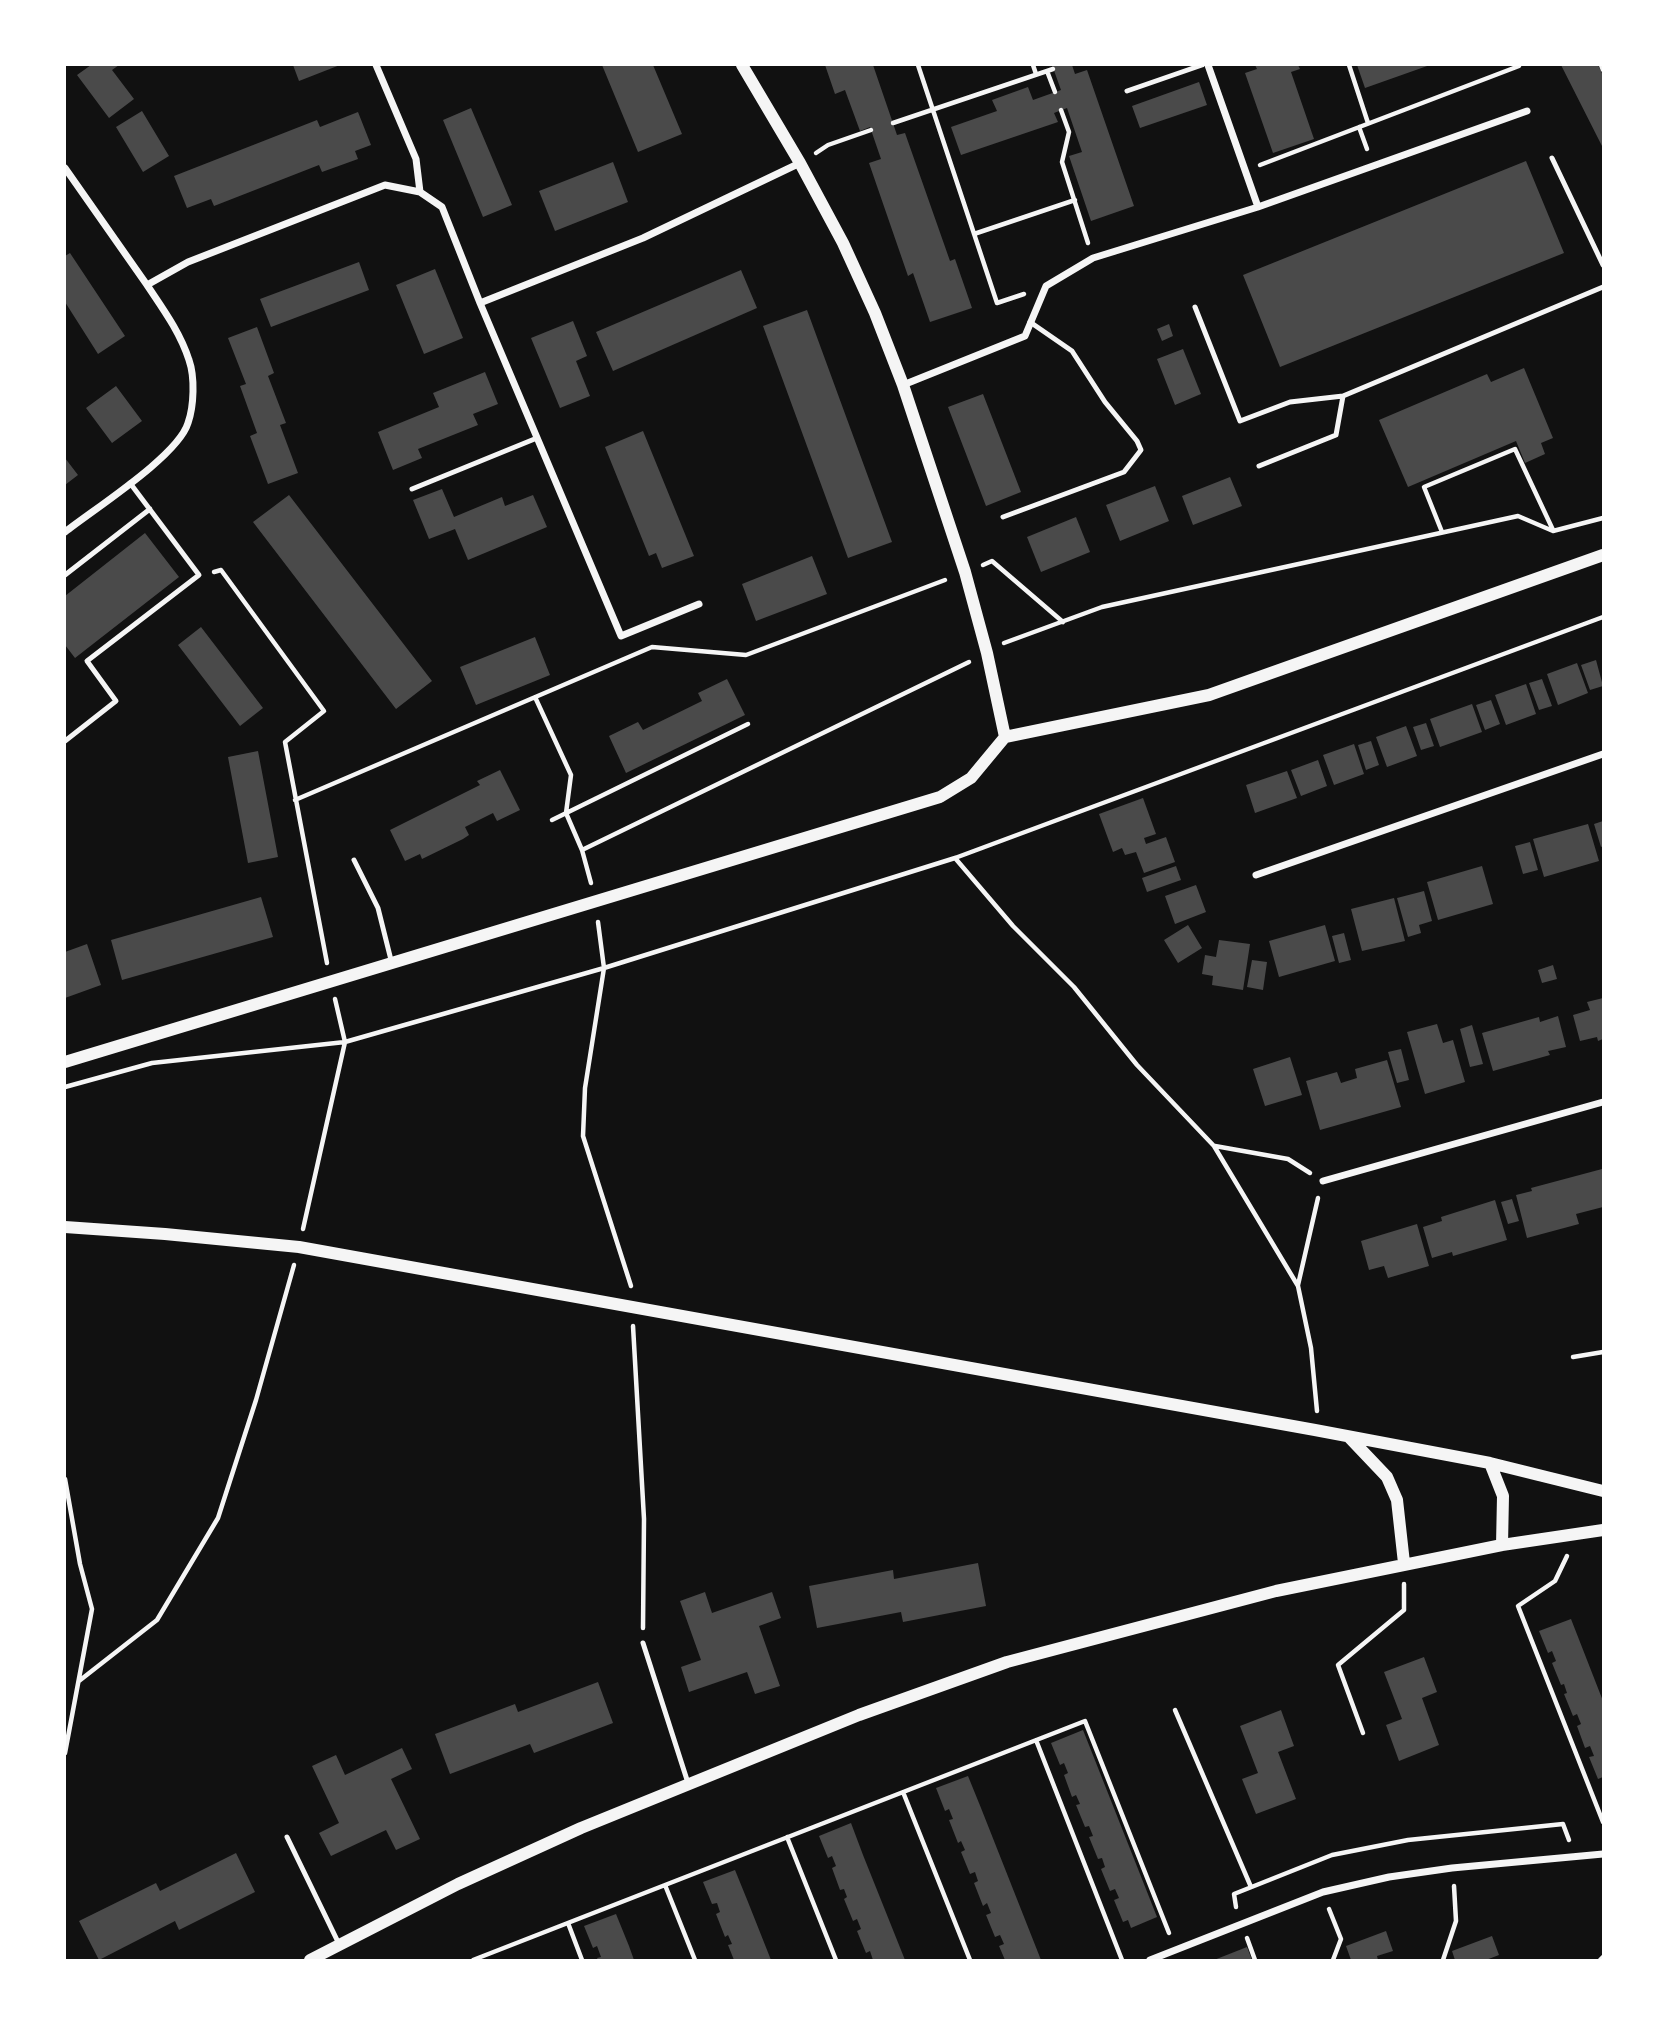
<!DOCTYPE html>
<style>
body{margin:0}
#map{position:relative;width:1668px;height:2025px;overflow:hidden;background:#111;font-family:Commissioner,sans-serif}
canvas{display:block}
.frame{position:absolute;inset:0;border:66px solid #fff;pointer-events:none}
</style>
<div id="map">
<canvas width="1668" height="2025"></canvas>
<div class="frame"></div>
</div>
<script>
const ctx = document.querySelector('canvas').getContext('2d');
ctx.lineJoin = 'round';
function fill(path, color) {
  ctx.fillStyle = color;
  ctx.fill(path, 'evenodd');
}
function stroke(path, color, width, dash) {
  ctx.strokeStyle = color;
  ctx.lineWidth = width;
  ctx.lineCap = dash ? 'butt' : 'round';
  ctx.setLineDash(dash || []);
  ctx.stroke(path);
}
fill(new Path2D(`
 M91,65H119L112,70L134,99L109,118L77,75Z
 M293,65H340L299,81Z
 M602,65H653L682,134L638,152Z
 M825,65H873L897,135L905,133L950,261L955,259L972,308L930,322L913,273L908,276L869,163L881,159L870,127L860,131L845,90L835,94Z
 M1052,65H1072L1075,74L1087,70L1134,206L1091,221L1069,156L1082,152L1067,108L1054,113L1058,122L961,155L951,127L997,111L992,100L1028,87L1033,100L1061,90Z
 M1255,65H1298L1300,69L1291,72L1314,139L1273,153L1245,73L1257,69Z
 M1357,65H1430L1365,88Z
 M1561,65H1598L1603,75V148Z
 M1199,82L1207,105L1140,128L1132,106Z
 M471,108L512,205L483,217L443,120Z
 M142,111L169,156L143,172L116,127Z
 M358,112L371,145L355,151L358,159L322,172L319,165L214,206L211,199L187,208L174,176L317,120L320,127Z
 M1526,161L1564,253L1280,367L1243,275Z
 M613,162L628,202L555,231L539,191Z
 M70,253L125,336L98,354L65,302V256Z
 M359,262L369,290L271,327L260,299Z
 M435,269L463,338L424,354L396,285Z
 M741,270L757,308L613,371L596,332Z
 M807,310L892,542L848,558L763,326Z
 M573,321L587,356L576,361L590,396L560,408L531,338Z
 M1169,324L1173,336L1162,341L1157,329Z
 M257,327L274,373L268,376L286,423L280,425L298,473L268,484L250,436L257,433L240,386L246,384L228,338Z
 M1183,349L1201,394L1175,405L1157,359Z
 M1524,368L1553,438L1541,443L1545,454L1525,463L1516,441L1408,487L1379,420L1487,374L1491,382Z
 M485,372L498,404L473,414L478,425L418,449L422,458L393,470L378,432L439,407L433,393Z
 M116,386L142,421L112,443L86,408Z
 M983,394L1021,492L986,506L948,407Z
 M643,431L694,556L662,568L656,553L649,556L605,447Z
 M65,458L78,475L65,485Z
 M1230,477L1242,506L1193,525L1182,496Z
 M1155,486L1169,521L1120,541L1106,505Z
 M442,489L454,517L502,497L505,506L533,495L547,527L468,560L455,529L429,539L413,500Z
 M289,495L432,681L396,709L253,522Z
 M1076,517L1090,552L1041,572L1027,537Z
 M145,533L179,577L75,658L65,645V596Z
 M812,556L827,594L756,621L742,584Z
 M201,627L263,708L240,726L178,645Z
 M535,637L550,675L476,705L460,667Z
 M1596,660L1603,686L1590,690L1581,665Z
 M1577,663L1588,693L1558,705L1547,674Z
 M727,679L745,715L626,773L609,736L638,722L643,730L702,701L698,693Z
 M1542,679L1552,706L1539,710L1529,683Z
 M1526,684L1536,714L1506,725L1495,695Z
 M1491,700L1500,724L1485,730L1476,705Z
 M1472,704L1482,732L1440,747L1430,719Z
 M1426,723L1434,746L1421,750L1413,727Z
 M1406,726L1417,756L1387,767L1376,737Z
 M1371,741L1379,765L1366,770L1358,745Z
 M1354,744L1364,774L1334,785L1323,755Z
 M258,751L278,857L248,863L228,757Z
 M1318,760L1327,786L1301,796L1291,770Z
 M500,770L520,810L497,821L493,813L465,827L469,835L463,839L422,859L420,854L405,861L390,830L480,785L477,781Z
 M1287,771L1297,798L1255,813L1246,785Z
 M1143,798L1156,834L1144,838L1146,844L1166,837L1175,862L1144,873L1136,852L1125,855L1122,848L1113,852L1099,814Z
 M1603,821V846L1601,847L1594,824Z
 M1588,824L1599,861L1544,877L1533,839Z
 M1530,842L1538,870L1523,874L1515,846Z
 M1176,866L1181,880L1147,892L1142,878Z
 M1482,866L1493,904L1438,920L1427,882Z
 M1196,885L1206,912L1175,924L1165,896Z
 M1424,891L1432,921L1419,925L1421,933L1408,937L1397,898Z
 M261,897L273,937L122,980L111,940Z
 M1394,898L1405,941L1362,951L1351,909Z
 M1188,925L1202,948L1178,963L1164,940Z
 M1325,925L1335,961L1279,977L1269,941Z
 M1344,933L1351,960L1339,963L1332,936Z
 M1219,940L1250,944L1243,990L1212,985L1213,976L1202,974L1205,955L1216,957Z
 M87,944L101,985L65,998V952Z
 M1252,960L1267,962L1263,990L1247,987Z
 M1553,965L1557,979L1542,983L1538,970Z
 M1603,998V1039L1598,1041L1597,1037L1580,1041L1573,1015L1590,1010L1587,1002Z
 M1558,1016L1566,1047L1548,1051L1550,1055L1493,1071L1482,1033L1539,1017L1540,1022Z
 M1437,1024L1443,1043L1453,1040L1465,1082L1425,1094L1407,1032Z
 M1472,1025L1483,1064L1470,1067L1460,1029Z
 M1401,1049L1409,1080L1397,1083L1388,1052Z
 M1290,1057L1302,1095L1265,1106L1253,1069Z
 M1387,1060L1401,1107L1320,1130L1306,1081L1337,1072L1341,1083L1357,1078L1355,1069Z
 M1602,1169L1603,1207L1576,1214L1579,1224L1527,1238L1516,1195L1532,1191L1531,1188Z
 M1512,1199L1519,1221L1508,1224L1501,1202Z
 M1495,1200L1507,1240L1453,1256L1452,1252L1432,1258L1423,1227L1442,1221L1441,1217Z
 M1417,1224L1429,1266L1388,1278L1384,1266L1369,1270L1361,1241Z
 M978,1563L986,1606L903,1622L901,1612L817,1628L809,1586L893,1570L894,1579Z
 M705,1592L712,1613L772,1592L781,1618L759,1626L780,1686L755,1694L747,1672L689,1692L681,1667L701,1660L680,1601Z
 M1571,1619L1603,1701V1777L1598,1779L1589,1757L1594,1756L1590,1746L1585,1748L1577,1726L1581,1724L1577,1714L1573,1716L1564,1694L1567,1693L1564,1684L1561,1685L1552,1663L1556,1661L1552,1651L1548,1653L1539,1631Z
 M1424,1657L1437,1692L1422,1698L1439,1745L1399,1761L1386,1725L1402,1719L1384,1672Z
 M598,1682L613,1723L534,1753L530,1744L450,1774L435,1734L515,1704L518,1712Z
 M1281,1710L1294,1746L1278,1752L1296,1799L1256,1814L1242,1779L1258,1773L1240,1726Z
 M1083,1730L1157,1917L1131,1928L1128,1920L1123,1922L1114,1900L1119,1898L1115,1889L1110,1891L1101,1869L1105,1867L1102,1858L1098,1859L1089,1837L1093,1836L1089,1826L1085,1827L1076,1805L1080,1804L1076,1795L1072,1797L1064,1775L1068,1773L1064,1763L1060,1765L1051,1743Z
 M402,1748L412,1769L391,1779L420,1839L396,1850L386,1830L331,1856L319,1833L339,1823L312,1766L336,1755L345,1775Z
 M968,1776L981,1808L1041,1960H1005L999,1946L1004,1944L1000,1935L995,1937L986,1915L991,1913L987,1903L983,1906L974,1883L978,1881L975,1872L970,1874L961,1852L965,1850L961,1841L958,1843L949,1820L953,1819L949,1809L945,1811L936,1788Z
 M851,1823L863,1855L905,1960H873L870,1951L866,1953L857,1931L861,1929L857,1919L853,1921L844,1899L847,1897L844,1889L840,1890L832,1868L836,1866L832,1856L828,1858L819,1836Z
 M236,1853L255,1892L179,1930L175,1921L99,1960L79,1921L156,1883L160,1891Z
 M735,1870L748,1902L771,1960H734L728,1945L732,1944L728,1935L725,1937L716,1914L720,1912L717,1903L712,1904L703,1882Z
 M616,1914L629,1946L634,1960H598L597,1958L601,1957L597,1946L593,1948L584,1926Z
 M1386,1931L1393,1951L1377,1956L1378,1960H1351L1346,1946Z
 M1492,1936L1499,1955L1486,1960H1455L1452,1951Z
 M1247,1947L1252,1960H1214Z`), '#4a4a4a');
stroke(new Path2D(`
 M918,65L997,303L1024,294
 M1033,65L1036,74
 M1349,65L1368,123
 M1601,65L1603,70
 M1047,71L1055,92
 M1061,110L1069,132L1062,162L1088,243
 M893,123L1053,69
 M1359,127L1367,149
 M816,153L828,145L871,130
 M1260,165L1519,66
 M974,234L1075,200
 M1442,532L1424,487L1515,449L1553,530
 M983,565L992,561L1063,622
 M214,572L221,570L324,711L285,742L327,963
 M1004,643L1102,607L1518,516L1553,531L1603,518
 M535,697L571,775L566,813L582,850L591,883
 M295,800L652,647L746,655L945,580
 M552,820L748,724
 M582,850L969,662
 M955,858L1013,926L1074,987L1137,1065L1214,1146L1298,1286L1311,1348L1317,1411
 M598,922L604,968L585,1088L583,1136L631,1286
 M65,1087L152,1063L345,1042L604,968L955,858L1603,617
 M1215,1146L1288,1159L1310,1173
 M303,1229L345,1042L335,999
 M1298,1285L1318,1198
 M633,1326L644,1519L643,1628
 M1573,1357L1603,1352
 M65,1479L80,1564L92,1609L65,1753
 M1567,1556L1555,1581L1518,1606L1603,1822
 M79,1681L157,1620L218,1518L256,1400L294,1265
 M1175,1710L1251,1887
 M1363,1733L1338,1665L1404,1610V1584
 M1036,1740L1122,1960
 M903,1792L970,1960
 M787,1837L836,1960
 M665,1885L695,1960
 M1236,1907L1234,1894L1332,1855L1408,1840L1563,1824L1569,1840
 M1329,1909L1341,1939L1333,1960
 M568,1923L582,1960
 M1247,1938L1255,1960
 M473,1960L1085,1721L1169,1933
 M1443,1960L1456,1921L1454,1886
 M1600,1960L1603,1957`), '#f5f5f5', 4.5);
stroke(new Path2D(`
 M1127,91L1202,65
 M1552,158L1603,265
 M1195,307L1240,421L1290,402L1343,396L1603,287
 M1259,466L1336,435L1343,396
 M412,489L537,438
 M1003,517L1124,472L1141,450L1137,441L1105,402L1072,351L1030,322
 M65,575L150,509
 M65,741L116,701L87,661L199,575L130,483
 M354,860L378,908L392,964
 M643,1643L688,1783
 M287,1837L339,1944`), '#f5f5f5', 5);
stroke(new Path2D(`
 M376,65L416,159L420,192
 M65,168L147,285
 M1258,207L1527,111
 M480,303L621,636L699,604
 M903,385L1025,336L1046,286L1093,258L1258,207L1208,65
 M65,532C94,509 178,456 188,423C194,406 195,377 189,360C180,332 163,309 147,285L188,262L385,185L420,192L442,207L480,303L643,238L800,163
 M1256,875L1603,754
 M1323,1181L1603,1102
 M1150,1960L1323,1892L1389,1877L1452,1868L1603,1854`), '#f5f5f5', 7);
stroke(new Path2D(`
 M742,65L800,163L843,243L875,313L903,385L965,572L987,653L1005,737
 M65,1062L940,797L971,778L1005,737L1209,695L1603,555
 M65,1227L165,1234L299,1247L1315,1430L1490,1463L1603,1491
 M1349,1437L1387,1477L1397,1500L1404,1563
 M1490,1463L1503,1496L1502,1545
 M310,1960L458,1884L581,1828L859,1715L1007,1662L1276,1591L1502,1545L1603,1530`), '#f5f5f5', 12);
</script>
